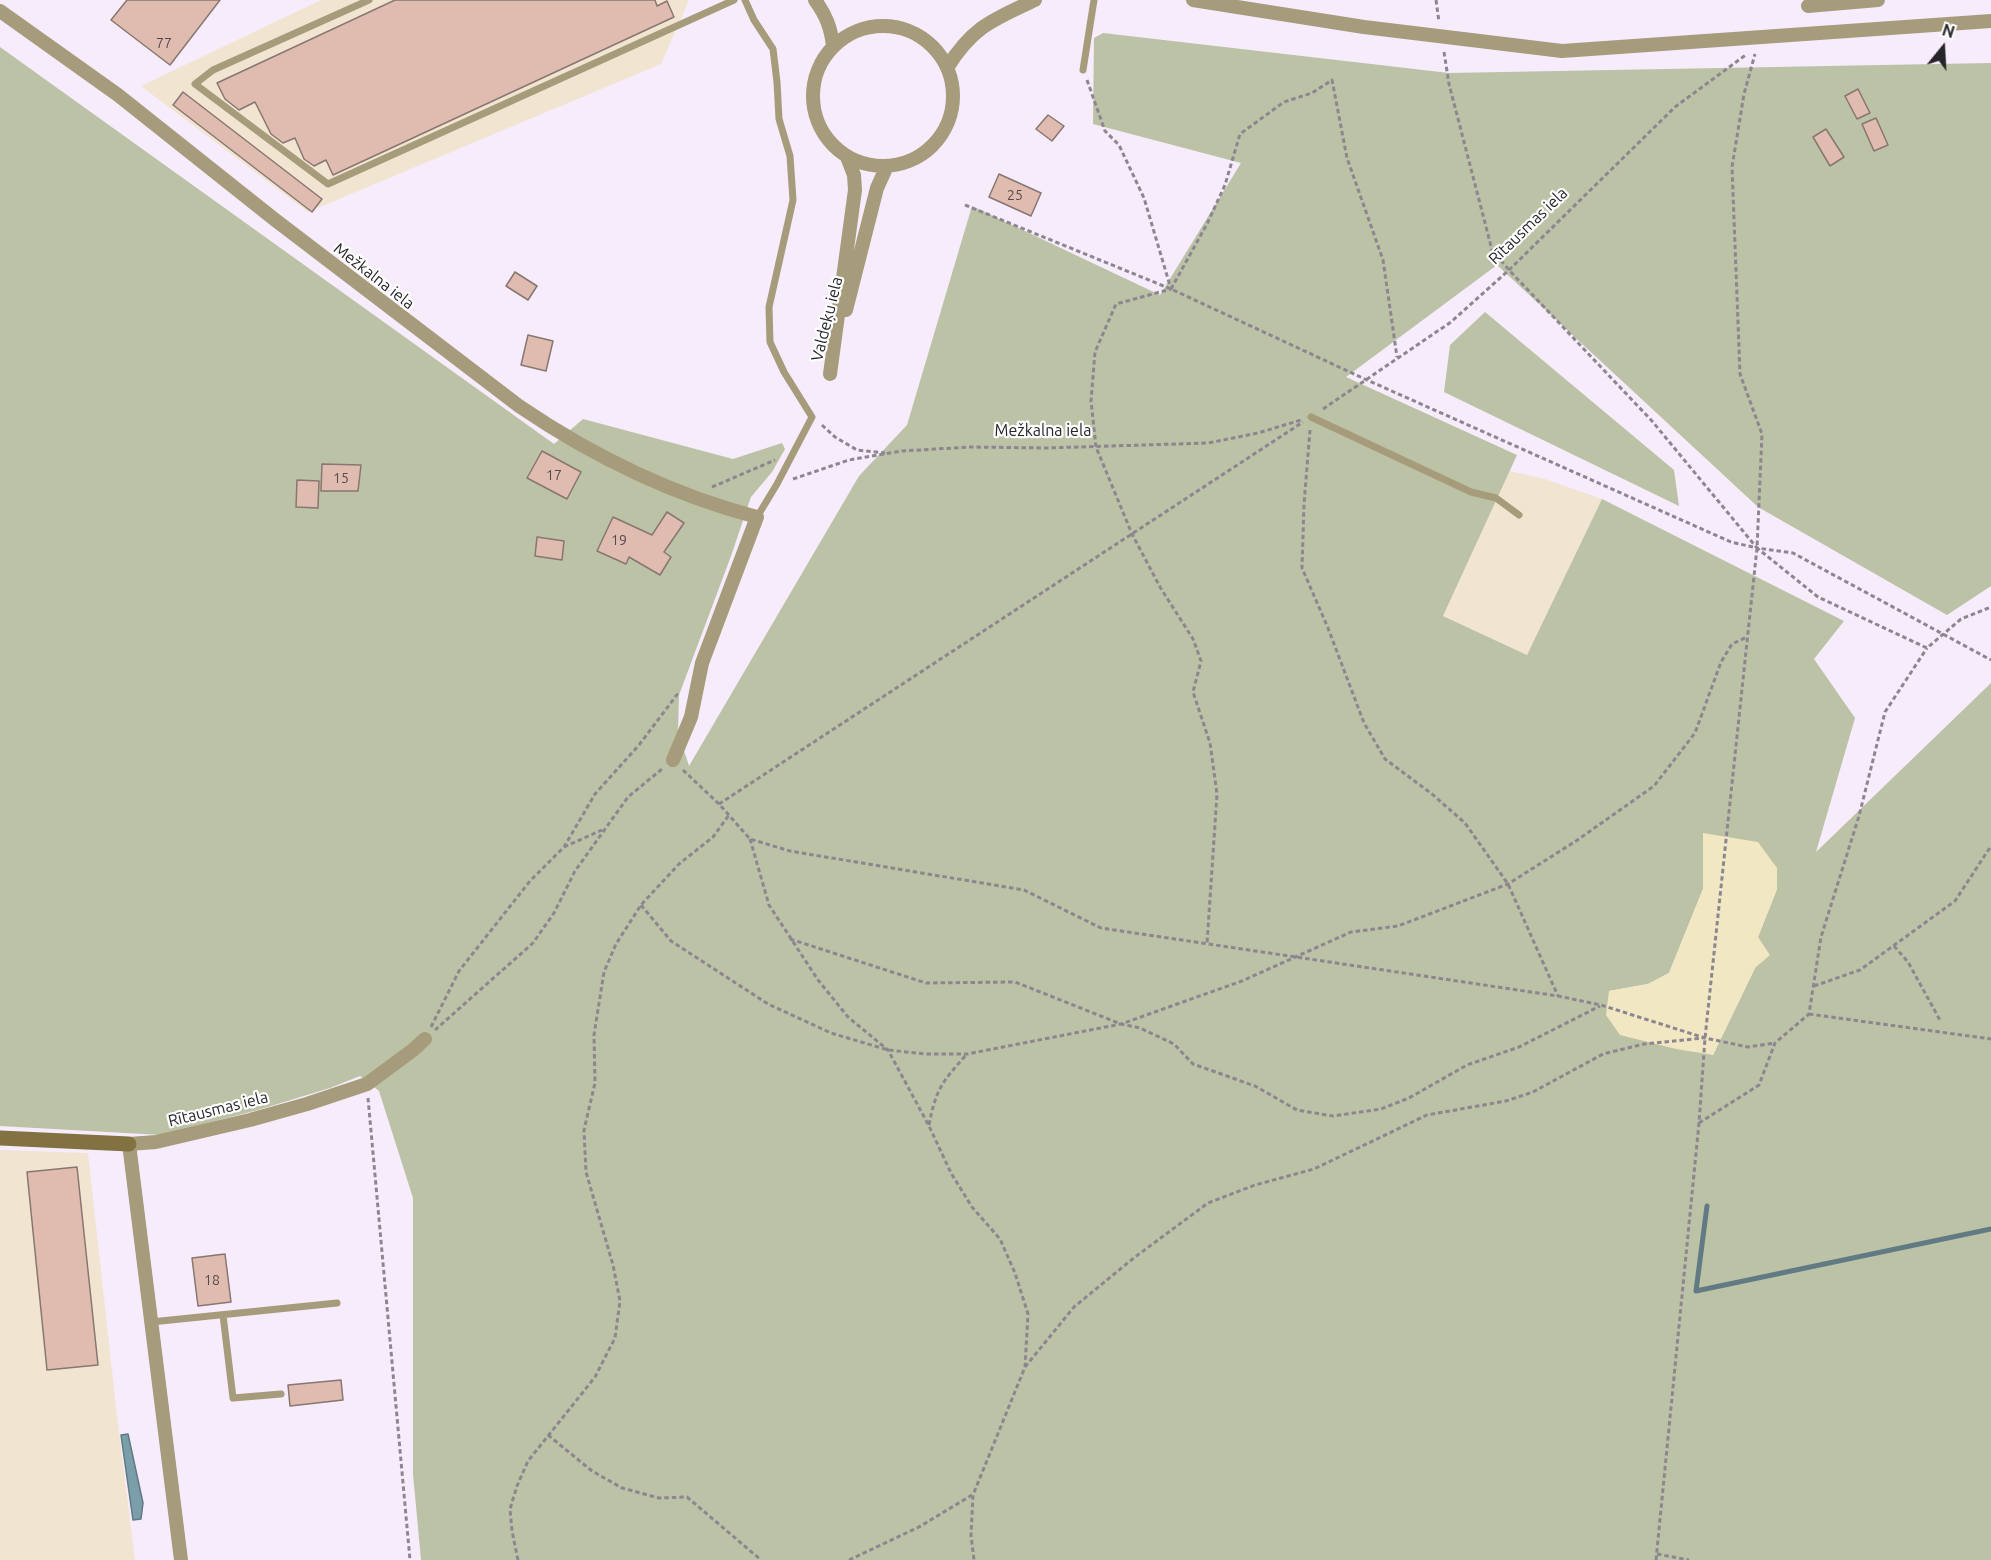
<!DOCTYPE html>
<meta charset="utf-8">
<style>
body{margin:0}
#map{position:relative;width:1991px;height:1560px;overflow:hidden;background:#f6ecfc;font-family:Ubuntu,sans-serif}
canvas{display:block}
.north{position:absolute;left:1913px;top:18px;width:60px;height:60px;-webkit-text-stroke:4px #fefefe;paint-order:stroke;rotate:18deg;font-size:16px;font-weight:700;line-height:24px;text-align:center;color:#272429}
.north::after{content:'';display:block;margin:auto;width:21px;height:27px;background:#272429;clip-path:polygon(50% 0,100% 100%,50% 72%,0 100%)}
</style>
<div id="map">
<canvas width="1991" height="1560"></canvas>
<div class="north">N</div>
</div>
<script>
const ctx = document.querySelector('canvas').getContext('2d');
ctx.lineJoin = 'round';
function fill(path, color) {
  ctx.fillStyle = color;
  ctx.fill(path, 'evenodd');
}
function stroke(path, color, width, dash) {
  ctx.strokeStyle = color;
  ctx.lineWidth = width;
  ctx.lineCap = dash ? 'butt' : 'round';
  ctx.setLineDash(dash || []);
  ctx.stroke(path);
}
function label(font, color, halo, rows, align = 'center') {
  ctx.font = font + ' Ubuntu,sans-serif';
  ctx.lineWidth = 4.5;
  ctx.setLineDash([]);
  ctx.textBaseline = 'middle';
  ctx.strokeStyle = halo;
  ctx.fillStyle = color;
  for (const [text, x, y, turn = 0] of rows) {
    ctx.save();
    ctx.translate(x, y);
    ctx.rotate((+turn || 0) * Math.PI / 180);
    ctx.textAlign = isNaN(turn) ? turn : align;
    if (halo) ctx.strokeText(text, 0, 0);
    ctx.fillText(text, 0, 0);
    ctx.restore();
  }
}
fill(new Path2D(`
 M321,0H689L661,64L308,212L141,86Z
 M1509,471L1545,479L1602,499L1527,655L1443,616Z
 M0,1150L88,1153L116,1407L135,1560H0Z`), '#f1e5d1');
fill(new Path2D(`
 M1103,33L1449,73L1991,63V586L1947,615L1758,507L1497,265L1346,377L1517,455L1443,616L1527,655L1602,499L1844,621L1814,659L1855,718L1816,852L1991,683V1560H421L413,1474V1198L379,1091L360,1076L330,1088L258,1110L161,1135L0,1126V47L554,444L583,419L733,459L782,443L785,449L772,472L751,497L731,556L679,695L678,732L689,766L859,476L907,425L972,206L1160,295L1241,163L1093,124L1094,38ZM1703,833L1777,889L1758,937L1755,968L1713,1055L1609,991L1648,984L1669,973L1703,889Z
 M1485,312L1674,470L1679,506L1444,392L1450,345Z`), '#bbc2a5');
fill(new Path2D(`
 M1703,833L1758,842L1777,868V889L1758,937L1770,955L1755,968L1713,1055L1676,1049L1620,1035L1606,1015L1609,991L1648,984L1669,973L1703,889Z`), '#f1e7c2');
const water = new Path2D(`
 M128,1434L143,1503L141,1519L133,1520L121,1435Z`);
fill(water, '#7a9faa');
stroke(water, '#617a83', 1.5);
stroke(new Path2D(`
 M1707,1206L1696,1291L1991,1229`), '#617a83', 5);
const building = new Path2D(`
 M127,0H220L170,65L111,20Z
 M395,0H655L657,6L667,1L674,17L333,175L326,160L314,166L304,159L295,138L283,143L271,134L255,102L239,110L225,99L217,83Z
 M1858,89L1870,113L1857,119L1845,96Z
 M183,92L322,199L312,212L173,105Z
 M1048,115L1064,126L1052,141L1036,129Z
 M1876,118L1888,145L1874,151L1862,124Z
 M1826,129L1844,157L1830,166L1813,137Z
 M999,174L1041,193L1031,216L989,197Z
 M515,272L537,286L528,300L506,286Z
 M528,335L553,341L546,371L521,365Z
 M542,451L581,472L567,499L527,478Z
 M322,464L361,465L358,491H321Z
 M297,480L319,481L318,508L296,507Z
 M667,512L684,523L664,552L671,557L660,575L629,557L626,564L597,551L613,517L652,535Z
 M537,537L564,541L562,560L535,556Z
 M77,1167L98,1365L47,1370L27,1172Z
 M225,1254L231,1302L198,1306L192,1258Z
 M341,1380L343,1400L290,1406L288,1385Z`);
fill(building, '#e0bcb0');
stroke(building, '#877671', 1.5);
stroke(new Path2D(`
 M1436,0L1439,22
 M1444,52L1449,84L1492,250L1509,270L1652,421L1757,548L1793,553L1991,660
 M1087,80L1105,131L1119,145L1144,198L1171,289L1116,304L1095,352L1091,401L1096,447L1132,534L1160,587L1193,639L1201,661L1193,692L1210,743L1217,794L1207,944
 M965,205L1171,289L1367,380L1731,542L1757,548L1818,597L1927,648L1961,619L1991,607
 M1171,289L1207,224L1225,185L1240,134L1284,102L1312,93L1332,80L1347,158L1383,260L1397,357
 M1323,409L1451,322L1509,270L1675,107L1747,54
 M822,425L835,437L857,450L885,453
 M1310,430L1304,504L1302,568L1328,628L1364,723L1385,759L1432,794L1465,823L1508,884L1558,996
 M793,479L849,460L902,451L971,447L1046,448L1208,443L1258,433L1301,420
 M712,487L775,460
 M683,770L719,804L750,839L790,851L1024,890L1101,928L1558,996L1601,1005L1705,1038L1748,1047L1775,1043
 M719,804L1303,422
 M750,839L769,905L818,980L848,1017L888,1050L929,1126L951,1173L972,1207L1000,1239L1015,1273L1028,1314L1025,1367L973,1495L971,1535L974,1560
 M564,847L602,830
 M641,905L671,941L768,1004L831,1033L888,1050L926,1054H967L1121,1024L1242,981L1351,932L1398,926L1508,884L1576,841L1654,786L1695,733L1721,662L1732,644L1747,637
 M790,939L926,983L1015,982L1121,1024L1140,1028L1174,1044L1193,1064L1255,1086L1297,1110L1333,1116L1381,1109L1409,1098L1467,1065L1519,1047L1600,1006
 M1894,946L1908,962L1941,1022
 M1814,986L1860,970L1955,901L1991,846
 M1809,1014L1991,1039
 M431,1027L459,971L530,881L564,847L595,794L639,745L679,692
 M435,1030L533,943L554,913L575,871L628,797L662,769
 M368,1098L410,1560
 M1699,1123L1759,1085L1775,1043L1809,1014L1821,937L1859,816L1885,712L1927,648
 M929,1125C936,1088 943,1081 967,1054
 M1025,1367L1074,1307L1135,1257L1208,1203L1255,1185L1314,1169L1427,1115L1506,1101L1533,1092L1603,1054L1644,1044L1703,1038
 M548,1435L592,1471L622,1488L659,1498L687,1497L761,1560
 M1657,1554L1689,1560
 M518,1560L512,1531L510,1509L517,1486L528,1461L595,1377L615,1338L620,1301L613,1265L586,1172L584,1130L595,1083L594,1035L604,972L616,944L641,905L679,864L713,837L729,815
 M849,1560L919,1527L972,1495
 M1656,1560L1699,1123L1705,1038L1757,548L1762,434L1740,374L1732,167L1744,94L1755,54`), '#8d8691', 3, [4.5, 3]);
stroke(new Path2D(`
 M369,0L213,70L195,84L328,184L734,0
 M745,0L754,20L773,49L777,82L779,119L790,156L793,200L769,307L770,342L784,372L812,417L777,484L757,517
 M1083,70L1094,0
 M1311,417L1471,492L1496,498L1519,515
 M223,1315L233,1398L281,1394
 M151,1322L337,1303`), '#a69b7b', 7);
stroke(new Path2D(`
 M815,0C826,15 831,28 833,46
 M1193,0L1364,27L1562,51L1991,21
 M1808,6L1878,0
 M0,11L118,95L274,219L519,406C591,455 673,495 757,517L702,663L691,717L673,760
 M813 96a70 70 0 1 1 140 0a70 70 0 1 1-140 0Z
 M947,68C973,26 993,20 1035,0
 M846,310L877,188L887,166
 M830,374L855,190L854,175L847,157
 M181,1560L129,1144L156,1142L250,1120L307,1104L367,1084L413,1050L425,1039`), '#a69b7b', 14);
stroke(new Path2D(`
 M0,1138L129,1144`), '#827241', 15);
label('14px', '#554a4b', null, [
 ["77",164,43],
 ["25",1015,195],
 ["17",554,475],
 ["15",341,478],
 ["19",619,540],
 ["18",212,1280]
]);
label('16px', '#272429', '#fefefe', [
 ["Rītausmas iela",1528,226,-44],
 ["Mežkalna iela",374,276,38],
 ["Valdeķu iela",827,319,-76],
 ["Mežkalna iela",1043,431],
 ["Rītausmas iela",218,1109,-14]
]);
</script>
